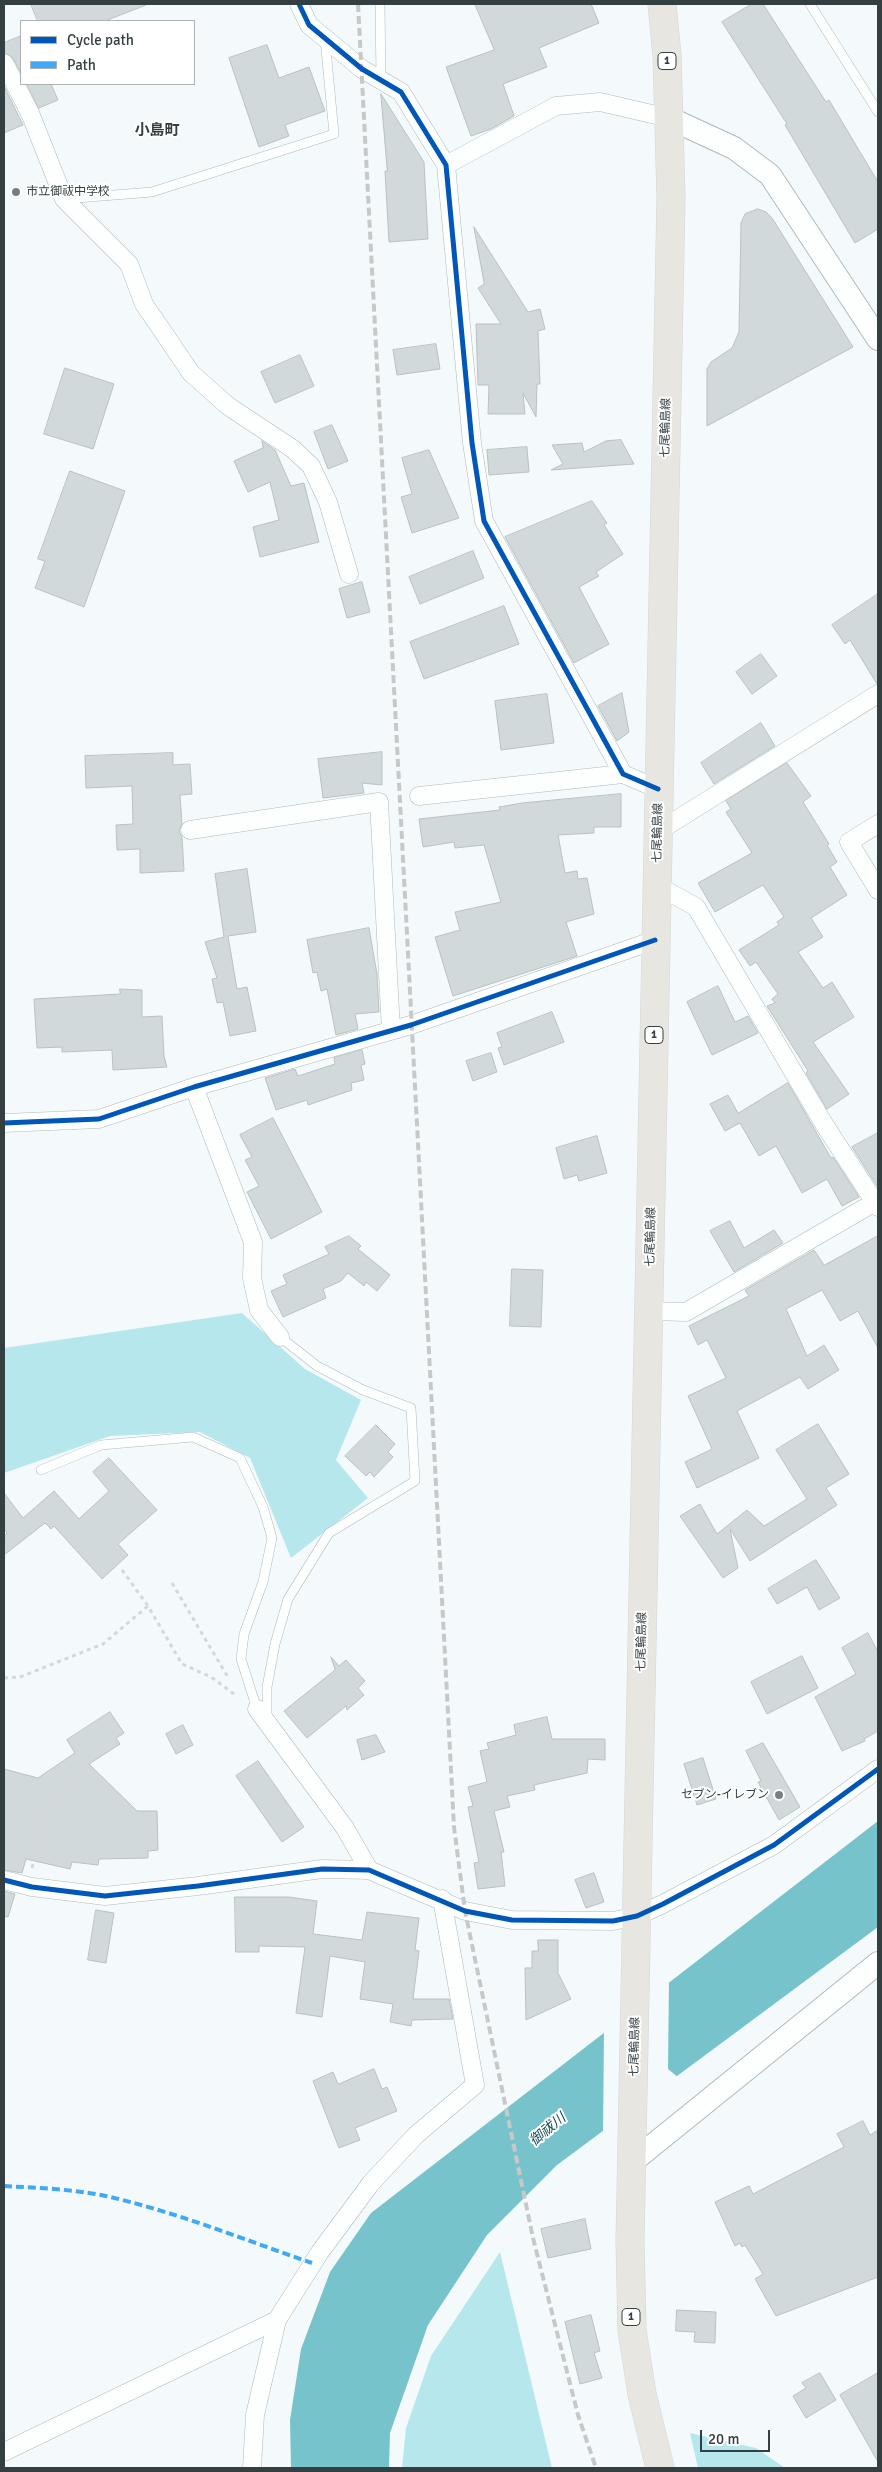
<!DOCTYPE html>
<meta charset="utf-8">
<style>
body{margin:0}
#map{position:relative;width:882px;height:2472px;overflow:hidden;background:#f4fafb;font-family:Signika,sans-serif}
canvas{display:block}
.frame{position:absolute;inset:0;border:5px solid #333f40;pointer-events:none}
.legend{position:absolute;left:20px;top:20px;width:175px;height:65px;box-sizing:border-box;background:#fff;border:1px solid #adb2b3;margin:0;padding:6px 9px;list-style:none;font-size:15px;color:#333f40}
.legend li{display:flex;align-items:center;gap:10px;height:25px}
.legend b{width:25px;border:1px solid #adb2b3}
.scale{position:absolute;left:700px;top:2430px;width:70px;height:22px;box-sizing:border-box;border:2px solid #333f40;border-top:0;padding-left:6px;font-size:15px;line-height:18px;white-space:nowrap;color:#333f40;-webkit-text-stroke:4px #fff;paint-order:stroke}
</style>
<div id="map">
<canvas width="882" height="2472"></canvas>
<div class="frame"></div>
<ul class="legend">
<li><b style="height:6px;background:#0057b8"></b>Cycle path</li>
<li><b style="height:6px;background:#3fa9f5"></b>Path</li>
</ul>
<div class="scale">20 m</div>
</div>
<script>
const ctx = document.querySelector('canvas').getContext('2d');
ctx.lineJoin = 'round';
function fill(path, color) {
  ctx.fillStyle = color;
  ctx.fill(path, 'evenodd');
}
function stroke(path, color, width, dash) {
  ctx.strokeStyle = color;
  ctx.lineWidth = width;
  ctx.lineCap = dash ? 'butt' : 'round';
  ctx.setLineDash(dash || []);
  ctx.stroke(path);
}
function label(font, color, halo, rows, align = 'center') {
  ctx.font = font + ' Signika,"Noto Sans JP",sans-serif';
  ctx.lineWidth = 4;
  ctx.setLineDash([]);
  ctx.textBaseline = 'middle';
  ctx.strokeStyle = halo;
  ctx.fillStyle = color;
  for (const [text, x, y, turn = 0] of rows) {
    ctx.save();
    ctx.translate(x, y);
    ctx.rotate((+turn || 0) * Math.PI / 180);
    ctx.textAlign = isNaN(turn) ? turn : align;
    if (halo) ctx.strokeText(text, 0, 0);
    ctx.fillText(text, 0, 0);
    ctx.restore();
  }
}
fill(new Path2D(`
 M242,1313L305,1369L361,1400L336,1460L368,1498L291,1558L250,1458L200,1432L110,1436L4,1473V1348Z
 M500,2252L552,2468H402L406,2428L431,2356Z
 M690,2433L756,2448L785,2468H698Z`), '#b5e7ed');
fill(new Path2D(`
 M878,1821V1927L557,2165L487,2235L428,2325L390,2433L389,2468H291L290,2420L301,2349L330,2272L371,2213Z`), '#77c3cb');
fill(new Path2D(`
 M669,1980L668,2069L679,2078L603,2135L604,2030Z`), '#f4fafb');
const building = new Path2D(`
 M31,4H146V5L105,21H38Z
 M475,4H591L599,23L539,48L547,67L503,84L514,116L491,129L471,136L446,67L494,50Z
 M752,4H763L826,102L829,100L878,182V229L855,243L785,125L787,124L722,22Z
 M21,36V73L13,58L4,52V43Z
 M267,45L279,78L309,67L325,111L285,125L289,136L259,147L229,58Z
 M27,84H51L58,100L39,108Z
 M4,86L23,125L4,133Z
 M381,94L424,162L428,239L389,242L385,171H387Z
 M758,209L766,212L772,218L853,347L707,426V369L711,362L732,348L739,332L741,223L745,214Z
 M474,227L528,312L540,309L545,329L538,331L540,384H537L536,417L523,393L525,414H488L489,385H478L476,324H501L478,288L484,284Z
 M436,344L440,369L397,375L393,350Z
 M300,355L314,386L275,403L261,372Z
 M65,368L114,384L93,449L44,434Z
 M332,425L348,461L328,469L314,432Z
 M621,440L634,464L551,470L563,464L552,445L582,443L584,452L606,441Z
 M262,441L275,450L291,486L304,483L319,542L260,557L253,527L279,520L270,482L248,492L234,461L263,448Z
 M527,447L529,472L489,475L487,450Z
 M429,450L459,518L412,533L401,497L412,494L402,458Z
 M70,471L125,491L84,607L35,588L45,561L38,559Z
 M592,501L607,523L604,525L623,554L596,572L599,576L579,587L609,644L574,663L505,537Z
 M473,551L484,578L420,604L409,577Z
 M362,582L370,612L347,618L339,589Z
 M878,594V683L877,684L850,640L845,644L832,625Z
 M504,606L519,644L424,679L410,642Z
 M761,654L777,676L752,694L736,672Z
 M622,693L629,732L617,741L598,706Z
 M547,694L554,743L501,750L495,701Z
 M761,723L775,746L714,784L701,763Z
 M382,752V785L362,783L364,793L323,798L318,759Z
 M173,753V765L190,764L192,794L180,795L182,824L179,831L182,837L184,871L140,873V849L117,850L116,825L133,824L132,786L86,788L85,756Z
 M787,763L811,796L803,802L829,844L827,845L837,862L830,867L847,895L811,918L823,937L798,952L823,988L832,982L854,1017L813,1042L849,1094L827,1109L806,1073L808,1071L767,1006L775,1003L772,999L778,994L756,962L750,966L739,950L779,925L777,922L784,917L763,885L715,912L698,883L752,853L726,812L731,809L726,801Z
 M621,794V827H594V833L558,835L565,873L577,871L578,879L587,878L594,914L566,922L577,956L453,996L435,937L460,930L455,912L501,902L484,845L455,848L454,842L423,847L419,819L500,810L499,807L522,803Z
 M247,869L256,932L228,936L237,989L247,987L256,1031L230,1036L223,1002L217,1003L212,979L217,978L205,942L224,937L215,874Z
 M369,928L377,974L379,1012L355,1014L358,1029L336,1035L327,989L321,991L317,972L313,973L307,940Z
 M718,986L735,1022L748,1016L758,1033L712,1055L687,1002Z
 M120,989L142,990V1017L162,1016L164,1056L167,1067L113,1070L112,1050L62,1052V1047L37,1048L34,999L120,994Z
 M552,1012L564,1042L504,1065L498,1048L502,1047L497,1033Z
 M362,1050L365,1064L361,1065L364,1080L351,1083L352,1090L308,1105L307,1100L276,1110L265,1078L295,1069L298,1076L335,1064L334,1058Z
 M491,1053L497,1072L473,1081L466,1061Z
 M788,1083L831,1158L833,1157L859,1197L842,1206L827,1179L802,1193L776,1146L759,1156L740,1123L725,1131L710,1104L728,1095L738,1113Z
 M273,1118L322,1212L271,1239L247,1192L259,1186L245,1160L252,1157L240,1135Z
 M878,1133V1185L877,1186L852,1147Z
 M597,1136L607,1173L579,1181L577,1175L564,1179L556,1148Z
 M730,1221L744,1248L774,1230L783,1243L734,1272L710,1231Z
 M349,1236L361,1246L358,1249L390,1275L377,1291L366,1282L364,1286L348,1273L341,1281L323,1289L326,1298L283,1317L271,1291L287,1284L283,1275L329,1254L325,1247Z
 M878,1236V1348L858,1311L840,1321L822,1290L786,1309L807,1356L824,1345L839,1370L808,1389L800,1377L737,1411L759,1458L697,1488L685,1462L712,1449L688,1396L726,1378L707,1340L698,1345L689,1326L749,1296L745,1290L814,1250L824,1265Z
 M512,1269L543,1270L541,1327L510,1326Z
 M818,1424L849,1474L826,1488L837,1505L750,1561L730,1529L738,1568L723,1578L680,1516L700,1504L717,1534L747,1510L764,1526L807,1499L776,1450Z
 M376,1425L395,1444L388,1452L393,1457L374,1477L370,1472L366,1476L345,1456Z
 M109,1458L157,1510L118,1544L128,1555L102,1579L54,1526L51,1529L45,1523L4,1555V1536L7,1533L4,1528V1493L23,1518L54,1491L79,1519L109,1491L93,1472Z
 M816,1560L840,1598L819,1610L807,1587L777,1604L768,1589Z
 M868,1633L878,1652V1731L864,1739L865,1741L842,1751L815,1697L856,1674L842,1648Z
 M802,1656L818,1688L767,1714L751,1682Z
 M331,1657L339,1666L346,1660L365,1681L358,1688L364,1695L347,1710L346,1706L307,1738L284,1711L335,1670Z
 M110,1712L124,1733L116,1738L120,1744L89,1764L137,1811H157L158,1850L148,1851V1858L99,1859L98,1865L72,1862L70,1869L26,1859L22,1873L4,1870V1769L38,1778L75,1753L67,1740Z
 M547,1717L552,1739H605V1760L588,1759L587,1773L534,1785L535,1790L507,1796L510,1807L494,1811L504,1852H501L505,1886L478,1889L474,1863L479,1862L468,1807L473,1806L468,1787L487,1782L480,1751L489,1749L487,1743L516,1735L514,1725Z
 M183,1725L193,1745L176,1754L166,1734Z
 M376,1735L385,1752L362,1760L357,1740Z
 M763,1743L800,1807L779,1820L758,1782L761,1781L746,1751Z
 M703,1758L716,1799L697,1805L684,1764Z
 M258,1761L304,1827L282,1842L236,1776Z
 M594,1873L604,1902L586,1908L575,1880Z
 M4,1891L15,1894L8,1917L4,1916Z
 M235,1897H289L317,1901L313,1934L362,1940L367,1912L419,1918L415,1950L419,1951L413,1999H449L453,2019L412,2020L411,2026L390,2022L393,2004L360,1999L365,1962L330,1956L322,2017L296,2013L305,1947L259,1946V1952H236Z
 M96,1910L114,1913L106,1963L88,1960Z
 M538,1940H558V1973L571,1999L526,2020L525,1968H532V1951H538Z
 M374,2069L382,2089L387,2087L397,2111L355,2128L360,2140L339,2148L313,2081L333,2072L338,2084Z
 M863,2121L870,2135L878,2130V2277L776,2316L755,2279L763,2274L745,2245L742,2247L740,2243L735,2246L715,2202L749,2186L753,2194L844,2147L837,2134Z
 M585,2219L591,2249L548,2258L541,2229Z
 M677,2310L716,2312L715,2343L694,2342L695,2332L676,2331Z
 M591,2315L600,2351L594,2353L602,2378L580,2384L565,2322Z
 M820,2373L836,2400L806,2418L793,2396L806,2388L802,2383Z
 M878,2373V2462L840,2395Z`);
fill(building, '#d1d9da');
stroke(building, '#b9c1c2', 1);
const service = new Path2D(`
 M380,4L381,80
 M810,4L878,112
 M64,199L152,192L334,134L325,39
 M41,1470L101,1445L193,1437L240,1458L263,1507L272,1538L263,1582L244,1634L241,1659L257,1709
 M267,1718V1687L275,1644L288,1599L329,1533L415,1481L411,1408L363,1390L317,1366L280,1337`);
const minor = new Path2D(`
 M299,4L309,25L362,69L401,92L446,165L472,443L484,521L623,774L658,789
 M4,63L30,113L64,199L129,264L144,304L191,373L228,406L293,449L311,466L328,502L349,574
 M446,165L556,106L600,102L669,118
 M419,796L623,774
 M878,824L849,842L878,890
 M190,830L379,802L391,1031
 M657,832L878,694
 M656,885L696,907L824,1124L878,1207
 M194,1087L253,1242L252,1278L259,1310L280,1337
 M4,1123L99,1119L194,1087L411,1025L655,940
 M649,1311L686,1312L875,1202
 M257,1709L345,1828L369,1870
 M4,1880L32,1887L105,1896L198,1886L322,1869L369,1870L465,1911L512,1920L613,1921L637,1916L663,1904L774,1845L878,1769
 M4,2452L277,2320
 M252,2468L255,2415L277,2320L320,2252L371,2183L416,2135L475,2085L442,1899`);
const tertiary = new Path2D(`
 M669,118L734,148L770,175L878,339
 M632,2162L878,1963`);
const primary = new Path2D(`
 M660,2468L642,2394L632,2330L630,2240L671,198L667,56L662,4`);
stroke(service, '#b1b9ba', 10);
stroke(minor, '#b1b9ba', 19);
stroke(tertiary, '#b1b9ba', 24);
stroke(primary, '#d2d7d7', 29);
stroke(new Path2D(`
 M122,1570L148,1606
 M172,1583L229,1679
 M4,1678L20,1677L103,1644L148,1606L182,1664L211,1677L234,1694
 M32,1868L48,1808L73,1784`), '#d4d8d8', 3, [4, 4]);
stroke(service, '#fdfefe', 9);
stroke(minor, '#fdfefe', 18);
stroke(tertiary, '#fdfefe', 22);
stroke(primary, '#e8e6e1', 28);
stroke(new Path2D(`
 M358,4L454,1827L465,1911L533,2238L578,2415L596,2468`), '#c7c9c9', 4, [8, 4]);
stroke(new Path2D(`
 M4,2186C39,2188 75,2189 110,2197C179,2213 245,2240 312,2263`), '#3fa9f5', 4, [8, 4]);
stroke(new Path2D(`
 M299,4L309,25L362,69L401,92L446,165L472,443L484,521L623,774L658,789
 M4,1123L99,1119L194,1087L411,1025L655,940
 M4,1880L32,1887L105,1896L198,1886L322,1869L369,1870L465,1911L512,1920L613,1921L637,1916L663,1904L774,1845L878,1769`), '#0057b8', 5);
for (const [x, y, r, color] of [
 [16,192,5,"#778081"],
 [779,1795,5,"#778081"]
]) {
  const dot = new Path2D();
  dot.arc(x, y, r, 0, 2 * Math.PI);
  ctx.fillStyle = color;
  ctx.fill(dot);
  stroke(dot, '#fff', 2);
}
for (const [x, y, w] of [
 [667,61,18],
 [654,1035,18],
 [631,2317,18]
]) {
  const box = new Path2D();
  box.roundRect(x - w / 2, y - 8.5, w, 17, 4);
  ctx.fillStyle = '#fff';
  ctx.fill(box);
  stroke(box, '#333f40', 1);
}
label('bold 11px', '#333f40', null, [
 ["1",667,61],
 ["1",654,1035],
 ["1",631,2317]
]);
label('12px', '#333f40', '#fff', [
 ["市立御祓中学校",26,192],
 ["セブン-イレブン",769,1795,"right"]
], 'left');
label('12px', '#333f40', '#fff', [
 ["七尾輪島線",666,428,-89],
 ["七尾輪島線",658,833,-89],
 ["七尾輪島線",651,1237,-89],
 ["七尾輪島線",642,1642,-89],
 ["七尾輪島線",635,2047,-89]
]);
label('italic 14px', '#0d4b51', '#fff', [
 ["御祓川",548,2130,-40]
]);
label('bold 15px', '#333f40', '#fff', [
 ["小島町",157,131]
]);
</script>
